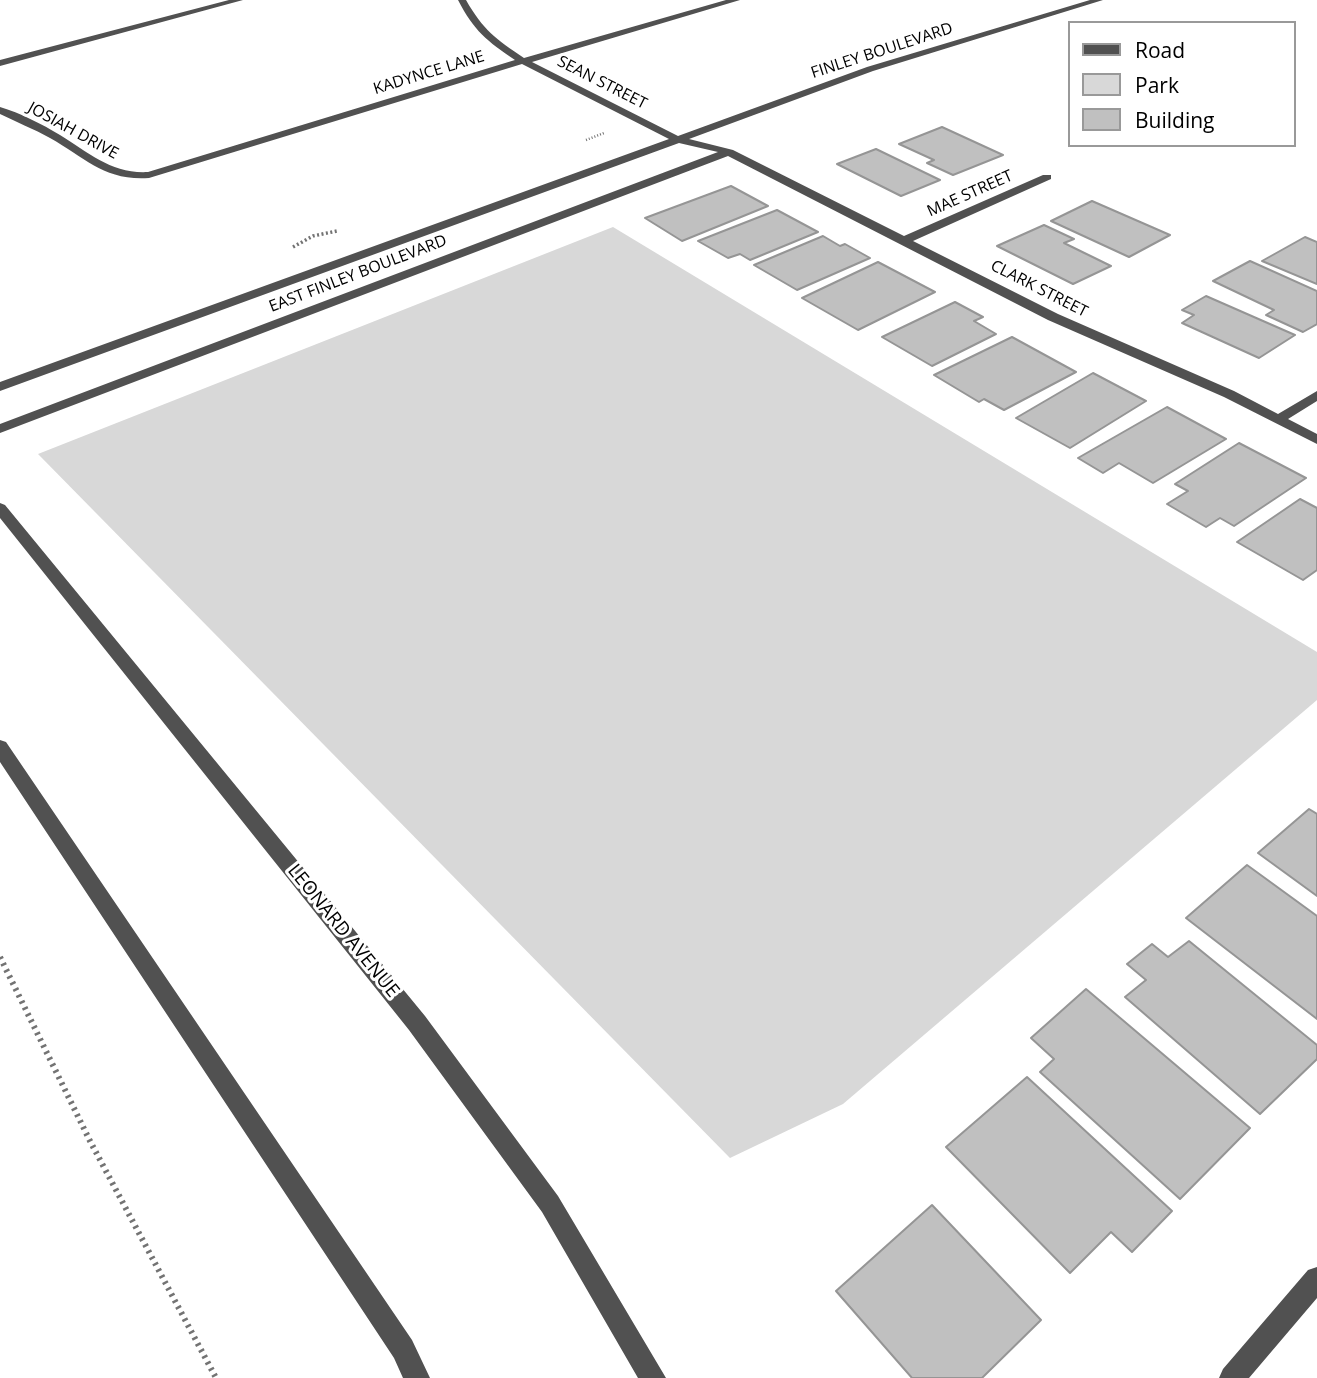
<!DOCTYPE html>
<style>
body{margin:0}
#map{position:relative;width:1317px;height:1378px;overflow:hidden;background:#fff;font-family:"Open Sans",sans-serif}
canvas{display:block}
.legend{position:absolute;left:1068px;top:21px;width:228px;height:126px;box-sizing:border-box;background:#fff;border:2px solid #999;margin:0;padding:9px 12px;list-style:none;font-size:21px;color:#000}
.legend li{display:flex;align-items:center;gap:14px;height:35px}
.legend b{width:35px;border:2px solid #999}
</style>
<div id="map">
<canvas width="1317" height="1378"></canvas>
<ul class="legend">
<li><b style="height:9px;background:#515151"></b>Road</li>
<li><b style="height:19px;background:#d8d8d8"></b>Park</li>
<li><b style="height:19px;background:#c0c0c0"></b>Building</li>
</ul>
</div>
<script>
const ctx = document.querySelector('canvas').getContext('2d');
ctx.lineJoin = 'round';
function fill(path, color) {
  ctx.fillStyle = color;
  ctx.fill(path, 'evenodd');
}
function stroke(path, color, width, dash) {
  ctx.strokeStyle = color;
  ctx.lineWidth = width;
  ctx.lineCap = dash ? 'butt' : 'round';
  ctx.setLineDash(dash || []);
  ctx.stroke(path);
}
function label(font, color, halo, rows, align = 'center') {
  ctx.font = font + ' "Open Sans",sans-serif';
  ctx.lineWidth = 6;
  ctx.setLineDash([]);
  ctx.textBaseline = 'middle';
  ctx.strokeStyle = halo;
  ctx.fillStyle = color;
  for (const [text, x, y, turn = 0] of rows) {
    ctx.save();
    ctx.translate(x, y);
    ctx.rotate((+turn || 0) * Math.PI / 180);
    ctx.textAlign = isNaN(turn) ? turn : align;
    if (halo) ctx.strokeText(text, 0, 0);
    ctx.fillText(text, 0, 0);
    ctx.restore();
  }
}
fill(new Path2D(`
 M613,227L1317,652V700L843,1104L730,1158L38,454Z`), '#d8d8d8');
const building = new Path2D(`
 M942,127L1003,155L953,175L927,163L934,160L899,144Z
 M876,149L940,180L901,196L837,164Z
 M731,186L768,206L682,241L645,218Z
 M1092,201L1170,235L1129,257L1051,221Z
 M777,210L818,232L750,260L740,254L728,258L698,241Z
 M1044,225L1074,239L1064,243L1111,266L1073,284L997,246Z
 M823,236L840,246L845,244L870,258L797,290L754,265Z
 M1305,237L1317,242V284L1262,261Z
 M1250,261L1317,291V324L1303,332L1266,315L1274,310L1213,281Z
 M878,262L935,292L858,330L802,298Z
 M1206,296L1295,335L1259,358L1182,323L1194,315L1182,310Z
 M955,302L983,317L974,321L996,334L932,366L882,337Z
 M1012,337L1076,372L1004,410L984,399L979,402L934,375Z
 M1093,373L1146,401L1070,448L1016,418Z
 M1167,407L1226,439L1153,483L1119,463L1103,473L1078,458Z
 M1239,443L1306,478L1234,526L1220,518L1206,527L1167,504L1188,491L1175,484Z
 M1300,499L1317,508V570L1303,580L1237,542Z
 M1309,809L1317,814V896L1258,853Z
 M1247,865L1317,916V1019L1186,918Z
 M1189,941L1317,1045V1059L1260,1114L1125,997L1146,980L1127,964L1152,944L1168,957Z
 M1086,989L1250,1128L1180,1199L1040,1072L1054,1059L1031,1038Z
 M1027,1077L1172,1211L1132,1252L1111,1232L1070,1273L946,1147Z
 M932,1205L1041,1320L982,1378H912L836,1291Z`);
fill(building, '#c0c0c0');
stroke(building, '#959595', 2);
stroke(new Path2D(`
 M586,140L604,133`), '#737373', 2.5, [1, 2]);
stroke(new Path2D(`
 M293,247L313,236L337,231`), '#737373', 3.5, [2, 2.5]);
stroke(new Path2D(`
 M0,957L90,1141L216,1378`), '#737373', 6, [2.5, 4.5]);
fill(new Path2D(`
 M229,0H243L0,66V60Z
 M458,0H466C483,30 496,39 524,58L726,0H740L532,62L678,136L867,67L1090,0H1103L873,71L689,139L733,150L904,236L1043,175H1051V179L913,241L1058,314L1234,391L1278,414L1317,391V401L1288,419L1317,434V444L1224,397L1048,320L728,156L0,433V424L718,152L679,143L0,391V382L669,139L522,64L149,178C104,181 86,158 50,138C34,129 16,122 0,114V107C20,113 42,124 60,135C89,153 112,174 148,172L515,60C487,41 474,31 458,0Z
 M0,503L5,505L425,1016L558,1196L666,1378H638L542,1212L409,1030L0,518Z
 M0,740L6,742L412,1340L430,1378H403L394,1358L0,762Z
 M1317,1267V1298L1249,1378H1219L1223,1369L1308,1270Z`), '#515151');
label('16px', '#000', '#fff', [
 ["FINLEY BOULEVARD",882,51,-18],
 ["KADYNCE LANE",429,73,-17],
 ["SEAN STREET",602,83,27],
 ["JOSIAH DRIVE",73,131,29],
 ["MAE STREET",970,194,-24],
 ["EAST FINLEY BOULEVARD",358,274,-21],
 ["CLARK STREET",1039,289,27]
]);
label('19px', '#000', '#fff', [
 ["LEONARD AVENUE",343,931,51]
]);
</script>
